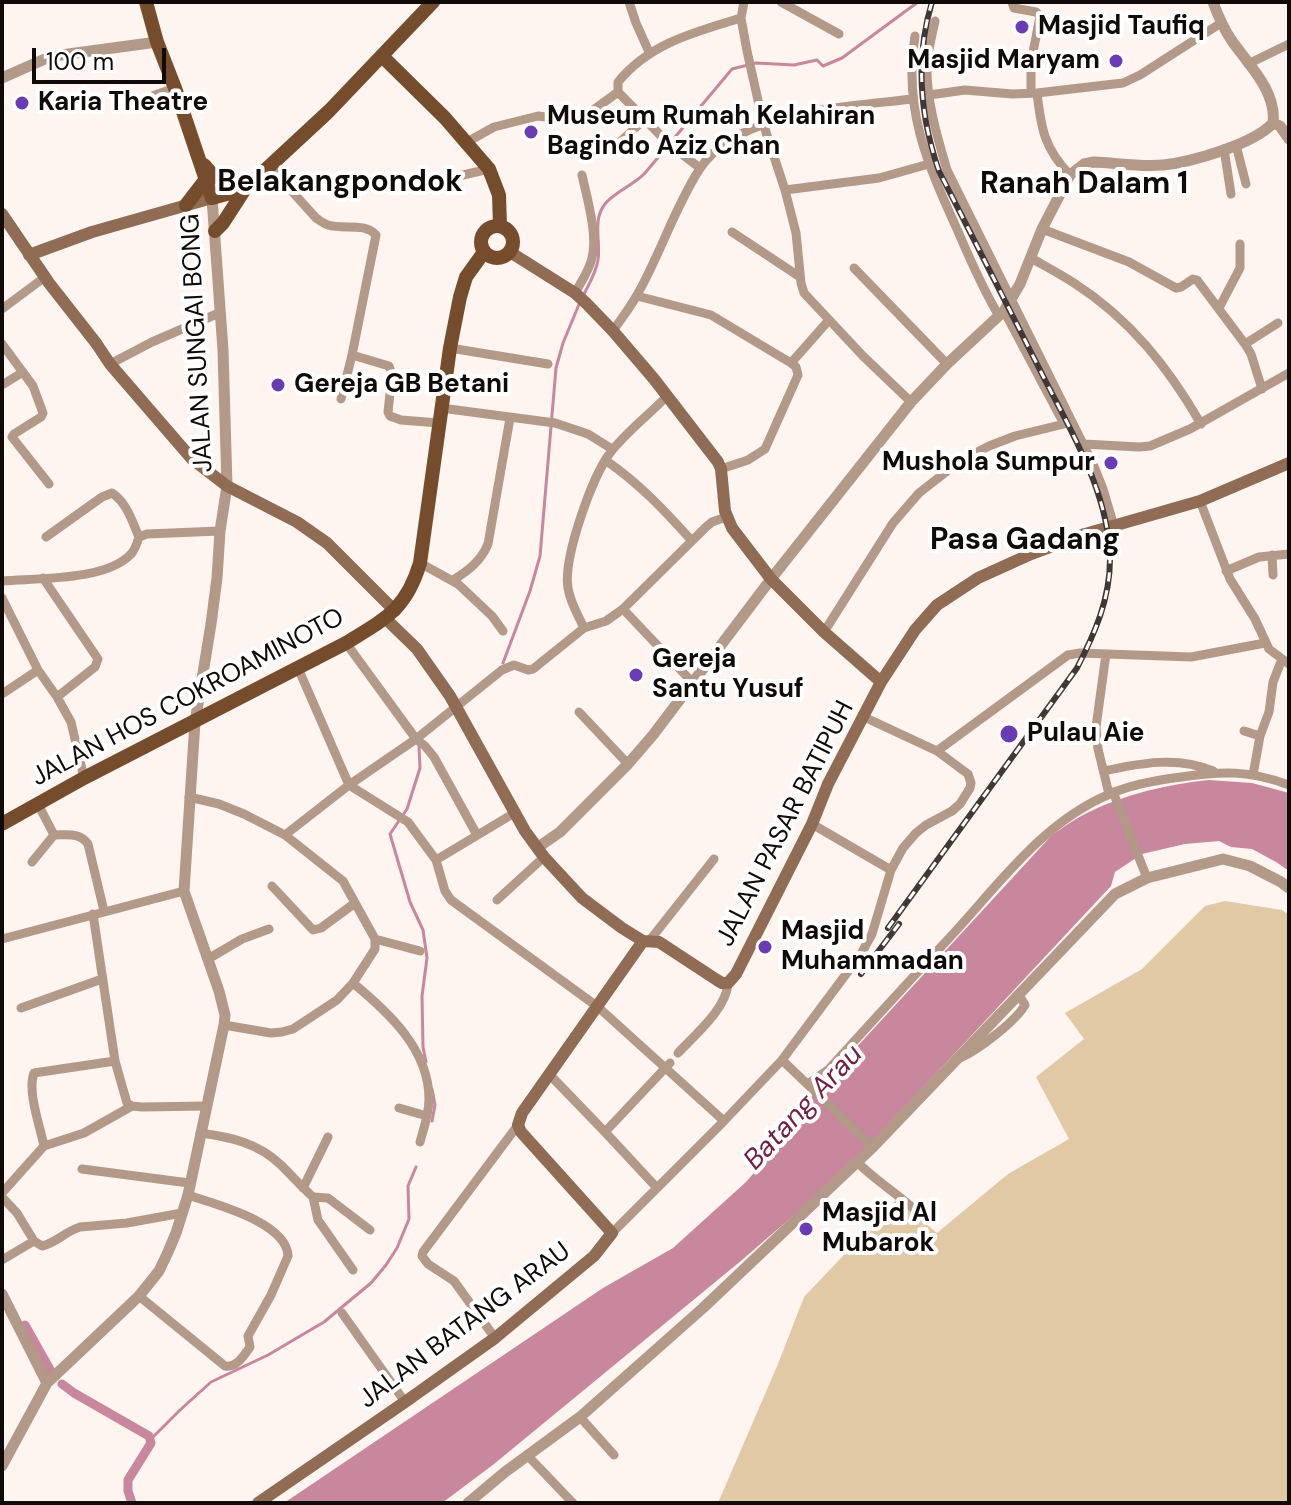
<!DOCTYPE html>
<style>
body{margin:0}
#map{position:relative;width:1291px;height:1505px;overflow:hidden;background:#fef4f0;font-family:"DM Sans",sans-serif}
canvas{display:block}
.frame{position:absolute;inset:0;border:4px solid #100a09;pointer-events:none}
.scale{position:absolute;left:32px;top:48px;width:134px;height:36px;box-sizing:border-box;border:4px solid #100a09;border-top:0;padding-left:10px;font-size:24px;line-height:28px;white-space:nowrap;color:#100a09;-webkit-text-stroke:6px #fff;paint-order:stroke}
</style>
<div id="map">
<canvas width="1291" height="1505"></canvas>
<div class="frame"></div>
<div class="scale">100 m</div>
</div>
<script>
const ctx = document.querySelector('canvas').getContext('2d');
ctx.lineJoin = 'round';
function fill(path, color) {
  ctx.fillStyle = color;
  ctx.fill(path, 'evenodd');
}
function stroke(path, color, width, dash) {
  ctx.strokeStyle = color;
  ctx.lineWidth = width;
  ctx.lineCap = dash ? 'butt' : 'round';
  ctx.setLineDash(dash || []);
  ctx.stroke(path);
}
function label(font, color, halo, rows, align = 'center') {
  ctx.font = font + ' "DM Sans",sans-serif';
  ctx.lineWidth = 8;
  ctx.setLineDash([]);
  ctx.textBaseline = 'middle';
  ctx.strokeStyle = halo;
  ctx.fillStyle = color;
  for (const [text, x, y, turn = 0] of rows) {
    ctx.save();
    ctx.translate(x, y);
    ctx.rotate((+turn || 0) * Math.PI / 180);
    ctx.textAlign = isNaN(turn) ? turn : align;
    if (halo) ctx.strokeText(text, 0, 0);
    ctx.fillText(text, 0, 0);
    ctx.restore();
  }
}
fill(new Path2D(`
 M1225,901L1282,910L1289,915V1503H718L778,1364L804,1297L897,1199L937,1233L1008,1174L1069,1139L1036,1077L1084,1039L1065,1013L1142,969L1205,906Z`), '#e1c9a6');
fill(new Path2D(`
 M1209,780L1252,783L1289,793V871L1276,862L1252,849L1231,847L1219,841L1185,844L1142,854L1115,872L1111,886L874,1140L824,1189L742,1260L494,1464L442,1503H284L603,1288L673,1248L746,1182L767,1158L784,1128L795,1114L1052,835C1064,827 1076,818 1089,812C1126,794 1168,784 1209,780Z`), '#c9879e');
stroke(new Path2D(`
 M583,296C589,284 596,273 598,260C601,242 592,220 605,204C614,192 634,185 645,173L732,69L756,63L794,65L817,60L823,66L842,58L918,2
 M503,663L530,591L540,556L556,368L563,343L580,302
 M419,747L420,768L407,809L390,834L410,902L423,930L427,958L422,996L423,1047L426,1062
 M432,1121L435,1105L432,1089
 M151,1439L180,1410L211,1382L268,1355L324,1322L371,1283L386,1265L397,1248L409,1219L408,1186L416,1167`), '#c9879e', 3);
stroke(new Path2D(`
 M25,1325L52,1373
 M62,1384L74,1393L149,1436L151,1443L128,1480V1491L132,1503`), '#c9879e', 9);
stroke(new Path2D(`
 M629,2L636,23L649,52
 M744,2L741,18L747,51L763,123L785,190L796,233L801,283L804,293L863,356L911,402
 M781,2L839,34
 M1012,2L1014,8L1036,12L1040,16L1031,63V93
 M935,21C932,35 928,50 927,64C926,100 937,136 947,170L1093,464L1103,489L1114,526
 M915,36C903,108 927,163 956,227C969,257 982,288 999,316
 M1248,64L1289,44
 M618,92L671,146L700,168
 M1037,93C1041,128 1044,148 1070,175
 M929,95L965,90L1012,94L1037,93L1123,83L1140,75L1221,23
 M138,101L175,88
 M467,142L494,127L538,116L569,120L584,117L618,92V82C650,43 695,32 741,18
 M1236,145L1246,184
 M1224,149L1231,194
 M610,151L644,120
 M270,167L316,218C319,220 324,224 328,225C344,230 364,222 376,235L352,355L389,366L392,374L388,412L390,416L401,420L439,423
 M390,186L463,175L489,169
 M785,190L879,178L929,164
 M1042,229L1129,262L1176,288L1181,287L1193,279L1197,280L1245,344L1251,354L1262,389
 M732,232L800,277
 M1031,258C1045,266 1060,274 1074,283C1130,319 1168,367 1201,424
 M854,268L947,364
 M575,293C581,282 589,271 592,258C598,235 587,198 582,175
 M637,296L711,315L791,363L796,367L798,375L765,449L748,460L721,469
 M1219,308L1240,268V244
 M2,309L45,277
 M613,331C621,319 630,308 637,295C660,255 674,209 699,170C737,110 849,107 912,99
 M2,344L33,386L43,413L41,417L14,434L12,437L49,484
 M1245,344L1278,323
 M450,348L548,364
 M791,363L829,320
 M110,364L152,342L219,313
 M2,385L23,372
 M341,399L352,355
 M441,408L555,423L588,434L612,449
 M1084,444L1139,447L1150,446L1190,429L1289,373
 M605,460C639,483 665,511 692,541
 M1200,501L1230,579L1255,619L1269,649L1289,664
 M46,537L102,497L112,493C127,503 132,521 139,537
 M1272,555L1273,575
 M420,563L458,584L492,616L503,631
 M1226,571L1259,557L1289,554
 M43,578L98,659L95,667L57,697
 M453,580C468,571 481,561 488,544L510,418
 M2,581C37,578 106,581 131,554C135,550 137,543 139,537L147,534L220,531
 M2,598L38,670L57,697L71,722L84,778
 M623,609L693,683
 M584,628C578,615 570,602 568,588C563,558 592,477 610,453C626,432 649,415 667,396
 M824,632L893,523L919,493L960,461L989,446L1015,436L1064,424L1004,311
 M346,643L416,739L425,746L434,757L477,835
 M1106,654L1096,727L1098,749L1109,794
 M298,668L349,785L408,822L436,860L445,891L451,900L598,1007L724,1121
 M2,694L38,670
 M579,712L628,764
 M1244,731L1260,736
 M937,751L1068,655L1080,653L1191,657L1265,643
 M1104,771C1140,763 1178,756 1213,771
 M1253,775L1260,736L1269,712L1273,682L1282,659
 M1113,792L1147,878
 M189,797L219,804L244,814L285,835L343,881L375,939V949L353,983L337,1000L293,1029L282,1032L271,1033L224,1025
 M812,824L891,870
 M54,835C67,835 80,832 88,844L104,911
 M285,835L349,785L416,739L502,670L514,665L528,670L533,669L584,628L606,621L623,609L706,527L712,522L726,517
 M436,860L516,812
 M32,862L54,835L38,804
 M272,886L313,930L321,928L355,903
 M497,900L544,857
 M93,914L115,1061L127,1103L132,1106L142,1107L206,1106
 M2,939L184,891
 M375,939L420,951
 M650,940L714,859
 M208,959L242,939L269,929
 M353,983C388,1012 429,1049 429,1099C429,1114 424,1128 420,1142
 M21,1008L102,979
 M678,1053C695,1035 727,1008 728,983
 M960,1058C978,1050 1015,1022 1025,1005L1019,995
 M782,1060L873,1147
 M549,1074L605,1132L657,1188
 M808,1084L828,1070C869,1025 910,980 952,935C999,884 1044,821 1110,794C1132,784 1157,780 1181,777C1222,771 1249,770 1289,785
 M399,1108L427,1116
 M605,1132L670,1063
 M200,1133C231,1137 258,1143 281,1165C292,1176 302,1187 313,1197L328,1198L370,1230
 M44,1146C40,1126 27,1091 34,1073L115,1061
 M857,1162C875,1180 895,1192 914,1209
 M82,1169L189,1183
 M303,1188L328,1137
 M2,1193L44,1146L84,1133L132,1106
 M2,1197L17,1213L34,1241
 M313,1197L318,1220L353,1270
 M612,1233L724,1121L782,1060L861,954L872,934L891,870L903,848L916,833L926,825L952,811L960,804L970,788L971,783L968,774L937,751L864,717
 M2,1260L34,1241L42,1246C56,1243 66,1231 80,1227L127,1223L182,1213
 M139,1296L225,1366C237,1368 244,1355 250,1347L248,1336L271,1295L288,1256C287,1222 214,1204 188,1195
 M342,1313L405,1402
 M495,1338L454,1281L428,1264L422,1256L423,1252L518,1125
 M580,1417L614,1455
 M527,1455L573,1503`), '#b29988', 9);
stroke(new Path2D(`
 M2,78L45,59L61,55L157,42
 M1273,123L1280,126L1289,139
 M537,848L560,832L628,764L653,735L771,579L911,402L947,364L1004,311L1020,284L1042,229L1070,175L1084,164L1094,162C1117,163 1140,167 1163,165C1192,162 1254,144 1273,123C1277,92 1249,65 1232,41C1224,29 1218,16 1213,2
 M2,1294L47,1383
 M2,1466L47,1383L139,1296L159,1271L168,1252L176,1233L188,1195L224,1025L225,1015L219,991L184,891L195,722L211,624L217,578L220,531L227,486L223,350L212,198
 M468,1503L505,1472L580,1417L703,1308L873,1147L1115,894L1147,878L1223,859L1250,866L1281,882L1289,888`), '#b29988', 11);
stroke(new Path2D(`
 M2,214L49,283L96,343L110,364L192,459L227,486L297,522L327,543L395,611
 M510,252L575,293L586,303L613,331L654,379L718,462L721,469L725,511L732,528L771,579L824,632L881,682
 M29,255L92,232L212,198
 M386,619L417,649L450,696L525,831L544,857L582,898L622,928L643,941L659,942L717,980L722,983H728L736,974L812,824L828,784L881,682L915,630L937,605L978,578L1031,554L1085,534L1200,501L1289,463
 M258,1503L405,1402L495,1338L594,1256L612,1233L521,1132L518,1125L522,1113L643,941`), '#8f6c53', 12);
stroke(new Path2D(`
 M146,2L157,42L175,88L212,198L245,189L329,111L433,2
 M383,57L445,118L489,169L499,195L500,226
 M204,165C207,168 210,172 213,175C224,183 240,179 253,180
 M186,205L206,179
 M481 242a16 16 0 1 1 32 0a16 16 0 1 1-32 0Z
 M215,231L223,223L245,189
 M2,824L84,778L346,643C385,619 406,610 420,563L450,348L460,297L466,277L484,252`), '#764d2c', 14);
const rail = new Path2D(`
 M888,928L1077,668C1095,633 1110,599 1110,559C1109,492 1070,430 1041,372C1007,304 973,238 939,171C920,116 915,58 932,2
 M861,974L899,924`);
stroke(rail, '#3f3836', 6);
stroke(rail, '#fff', 3, [9]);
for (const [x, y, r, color] of [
 [1022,27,8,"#6a3cb3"],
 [1116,61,8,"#6a3cb3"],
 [22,103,8,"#6a3cb3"],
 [531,132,8,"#6a3cb3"],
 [278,385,8,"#6a3cb3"],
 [1111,463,8,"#6a3cb3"],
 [636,675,8,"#6a3cb3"],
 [1009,734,10,"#6a3cb3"],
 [765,947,8,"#6a3cb3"],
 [806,1229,8,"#6a3cb3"]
]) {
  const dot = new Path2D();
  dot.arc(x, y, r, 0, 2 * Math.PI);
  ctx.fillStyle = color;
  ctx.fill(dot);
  stroke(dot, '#fff', 3);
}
label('bold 26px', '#100a09', '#fff', [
 ["Masjid Taufiq",1038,27],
 ["Masjid Maryam",1100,61,"right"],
 ["Karia Theatre",38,103],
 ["Museum Rumah Kelahiran",547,117],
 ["Bagindo Aziz Chan",547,147],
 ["Gereja GB Betani",294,385],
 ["Mushola Sumpur",1095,463,"right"],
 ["Gereja",652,660],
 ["Santu Yusuf",652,690],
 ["Pulau Aie",1027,734],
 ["Masjid",781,932],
 ["Muhammadan",781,962],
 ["Masjid Al",822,1214],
 ["Mubarok",822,1244]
], 'left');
label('26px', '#100a09', '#fff', [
 ["JALAN SUNGAI BONG",198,343,-93],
 ["JALAN HOS COKROAMINOTO",188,698,-28],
 ["JALAN PASAR BATIPUH",786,824,-63],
 ["JALAN BATANG ARAU",465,1326,-37]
]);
label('italic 28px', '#702144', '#fff', [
 ["Batang Arau",804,1108,-47]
]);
label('bold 30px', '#100a09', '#fff', [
 ["Belakangpondok",340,183],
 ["Ranah Dalam 1",1084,185],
 ["Pasa Gadang",1025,541]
]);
</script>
